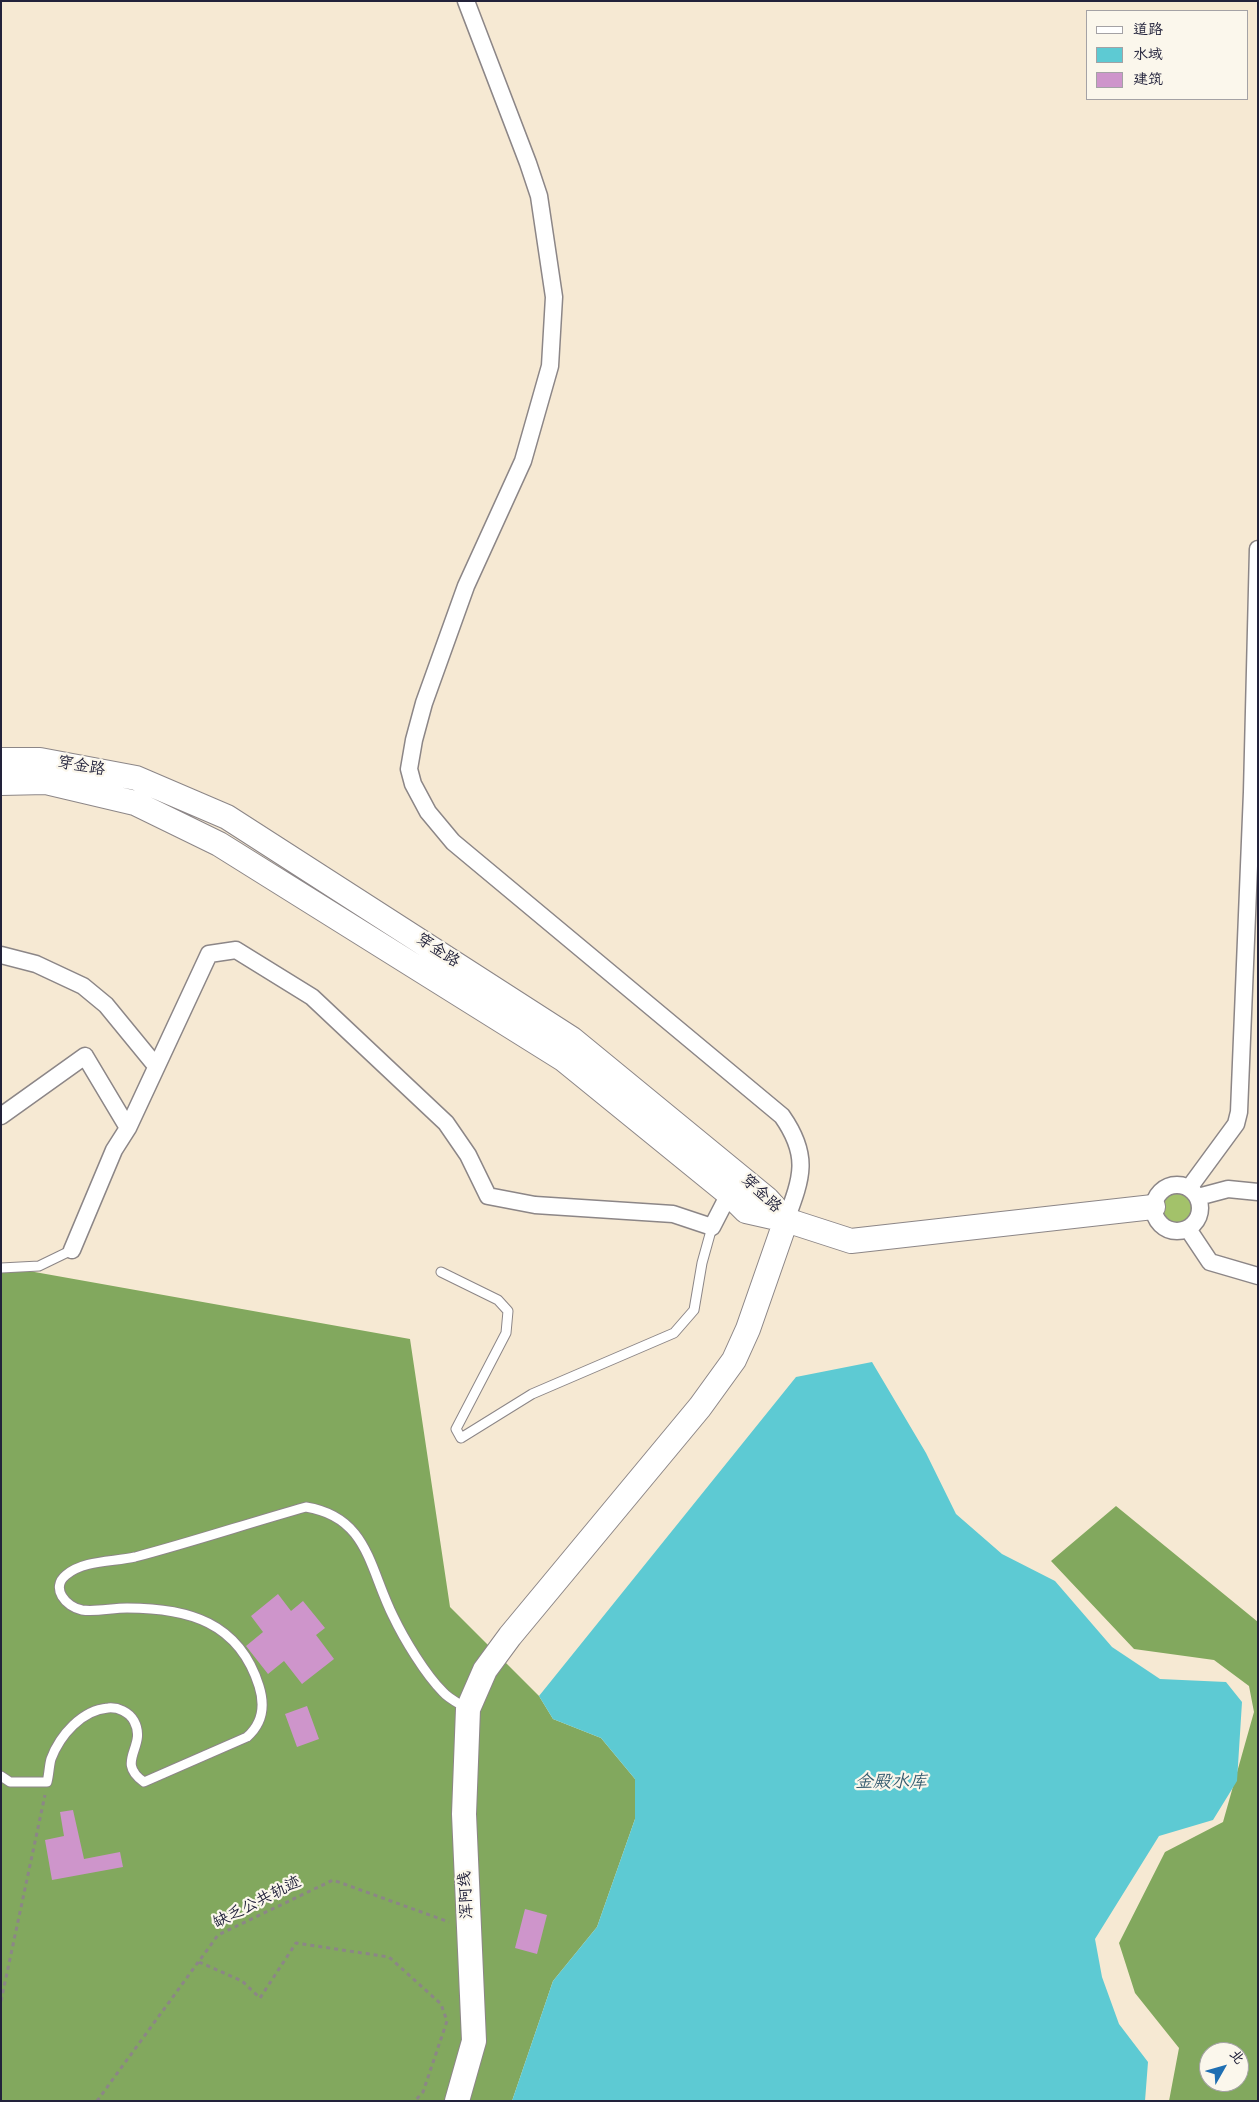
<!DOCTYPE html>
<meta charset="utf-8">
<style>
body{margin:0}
#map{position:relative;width:1259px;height:2102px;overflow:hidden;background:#f6e9d3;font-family:"Gochi Hand","LXGW WenKai TC",sans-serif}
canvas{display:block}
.frame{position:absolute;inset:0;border:2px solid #22223b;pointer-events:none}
.legend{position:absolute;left:1086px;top:10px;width:162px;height:90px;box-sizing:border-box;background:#fbf7ec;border:1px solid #a4a2a5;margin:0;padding:6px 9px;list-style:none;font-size:15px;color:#22223b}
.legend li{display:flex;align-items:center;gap:10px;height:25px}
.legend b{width:25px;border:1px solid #a4a2a5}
.north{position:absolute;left:1199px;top:2042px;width:50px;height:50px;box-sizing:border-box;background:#fbf7ec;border:1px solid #a4a2a5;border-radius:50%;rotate:52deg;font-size:14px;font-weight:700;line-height:20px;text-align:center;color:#22223b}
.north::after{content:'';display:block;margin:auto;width:18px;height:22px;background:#1f6fb2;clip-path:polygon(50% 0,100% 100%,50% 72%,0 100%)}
</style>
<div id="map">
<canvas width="1259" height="2102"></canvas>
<div class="frame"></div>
<ul class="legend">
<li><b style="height:6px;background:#fff"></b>道路</li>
<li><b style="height:14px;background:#5dcad3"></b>水域</li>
<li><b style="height:14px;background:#ce95cb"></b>建筑</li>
</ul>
<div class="north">北</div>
</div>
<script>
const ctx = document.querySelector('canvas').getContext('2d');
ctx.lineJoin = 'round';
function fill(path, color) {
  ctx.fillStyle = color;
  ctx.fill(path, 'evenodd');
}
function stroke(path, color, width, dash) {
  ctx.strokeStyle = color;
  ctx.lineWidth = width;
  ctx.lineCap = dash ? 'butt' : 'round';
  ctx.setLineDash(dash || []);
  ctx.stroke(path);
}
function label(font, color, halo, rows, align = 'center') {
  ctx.font = font + ' "Gochi Hand","LXGW WenKai TC",sans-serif';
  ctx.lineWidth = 4.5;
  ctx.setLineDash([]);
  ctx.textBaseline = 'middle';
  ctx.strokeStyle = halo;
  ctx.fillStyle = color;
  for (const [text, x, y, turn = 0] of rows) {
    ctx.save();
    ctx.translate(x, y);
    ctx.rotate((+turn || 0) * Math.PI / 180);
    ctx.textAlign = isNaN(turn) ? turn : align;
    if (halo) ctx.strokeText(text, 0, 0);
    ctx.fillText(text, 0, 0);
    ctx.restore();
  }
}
fill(new Path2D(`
 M1160 1208a16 16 0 1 1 32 0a16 16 0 1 1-32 0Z`), '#a3c26a');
fill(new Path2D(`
 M1,1266L410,1339L450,1607L539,1696L553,1719L601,1738L635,1779V1819L597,1927L553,1981L512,2101H1Z
 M1116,1506L1258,1622V2101H1169L1179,2048L1135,1993L1119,1943L1165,1852L1223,1822L1254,1712L1249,1686L1214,1660L1134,1649L1051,1561ZM1209,2052H1239V2082H1209Z`), '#82a85e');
fill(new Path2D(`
 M872,1362L926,1453L956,1514L1002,1554L1055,1581L1112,1647L1160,1679L1226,1682L1242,1702L1237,1781L1213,1820L1159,1836L1095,1939L1102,1977L1119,2024L1148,2062L1145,2101H512L553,1981L597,1927L635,1819V1779L601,1738L553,1719L539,1696L796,1377Z`), '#5dcad3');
fill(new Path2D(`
 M278,1594L291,1611L303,1601L325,1628L316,1635L334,1659L302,1684L284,1661L268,1674L246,1646L263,1632L251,1616Z
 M307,1706L319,1739L297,1747L285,1714Z
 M73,1810L84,1859L120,1852L123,1867L52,1880L45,1840L64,1836L60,1812Z
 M525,1909L547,1915L537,1954L515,1948Z`), '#ce95cb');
const lane = new Path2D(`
 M1,1268L39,1266L72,1250
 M441,1272L498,1300L508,1311L506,1333L456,1429L461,1438L532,1394L674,1333L694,1310L702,1263L712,1227
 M1,1776L10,1782H47C49,1775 49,1766 51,1759C60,1735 82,1710 108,1708C118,1707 129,1712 134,1721C148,1747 114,1761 144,1782L247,1737C263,1723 265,1705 259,1686C239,1622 188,1608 127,1608C112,1608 96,1612 82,1610C66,1607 50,1588 66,1575C84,1560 113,1562 135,1557C192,1542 249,1523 306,1507C368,1517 369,1568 393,1616C404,1639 425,1674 443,1692C449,1699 460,1704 468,1709`);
const street = new Path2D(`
 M466,1L528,163L539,196L554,297L550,366L523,461L466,586L424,703L414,740L409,769L413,784L428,812L453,842L782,1116C810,1156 802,1177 786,1220
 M1,955L36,964L83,986L106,1005L156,1066
 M1,1116L85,1056L128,1128
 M1154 1208a23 23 0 1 1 46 0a23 23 0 1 1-46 0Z
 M1189,1188L1236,1124L1239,1112L1252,792L1258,549
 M1198,1197L1228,1189L1258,1192
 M1188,1229L1210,1262L1258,1276
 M72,1250L114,1150L128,1128L209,954L236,950L312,997L446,1123L468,1155L488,1196L535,1205L673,1214L712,1227L729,1194`);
const secondary = new Path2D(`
 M1,760H40L136,778L227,817L572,1039L767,1199L786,1220
 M1,783L46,782L135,803L219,844L563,1059L729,1194L746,1211L786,1220L851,1241L1153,1207
 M457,2101L474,2041L464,1814L468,1709L485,1670L510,1636L700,1407L734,1360L748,1329L786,1220`);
stroke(lane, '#8c8687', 11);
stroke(street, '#8c8687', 19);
stroke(secondary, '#8c8687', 26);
stroke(new Path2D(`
 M199,1962L242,1981L260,1998L296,1943L389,1957L441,2004L447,2021L423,2092L415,2101
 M1,2001L45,1795
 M97,2101L218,1935L333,1880L449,1922`), '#8c8687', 3, [4, 4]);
stroke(lane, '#fff', 9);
stroke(street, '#fff', 16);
stroke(secondary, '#fff', 24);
label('16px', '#22223b', '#fbf7ec', [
 ["穿金路",81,768,10],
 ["穿金路",437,952,33],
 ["穿金路",760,1195,43],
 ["浑阿线",468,1895,-93],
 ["缺乏公共轨迹",258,1904,-27]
]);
label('italic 18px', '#375d70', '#fbf7ec', [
 ["金殿水库",891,1784]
]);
</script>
